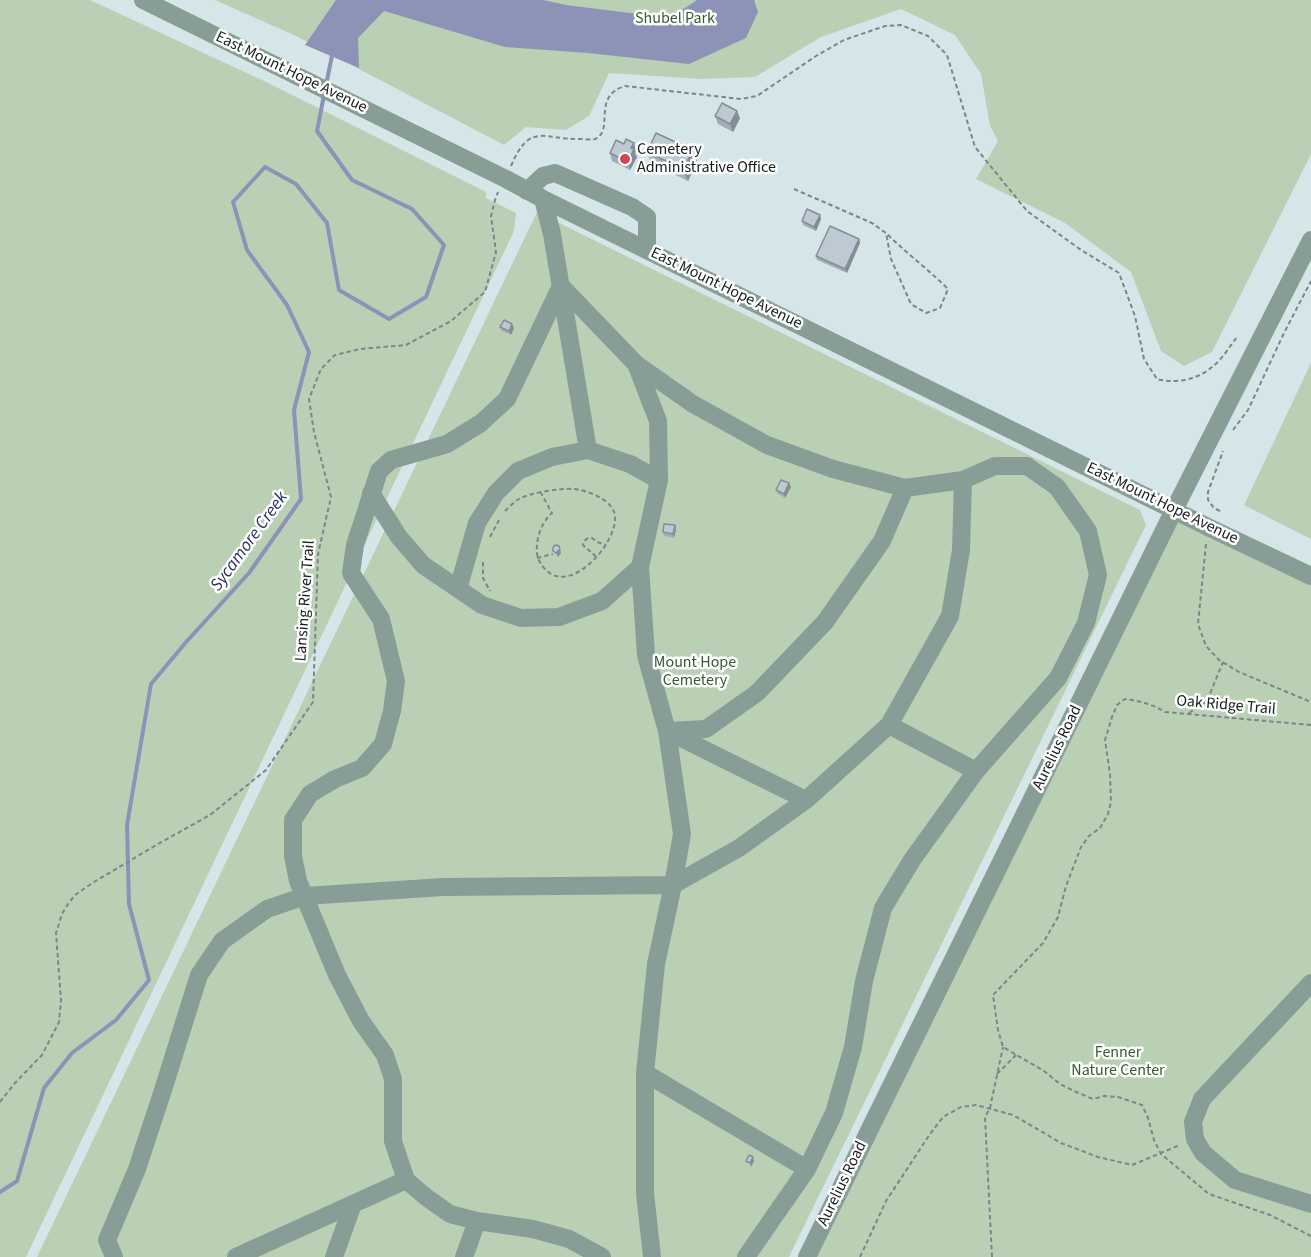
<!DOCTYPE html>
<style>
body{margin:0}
canvas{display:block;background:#d5e6e9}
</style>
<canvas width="1311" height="1257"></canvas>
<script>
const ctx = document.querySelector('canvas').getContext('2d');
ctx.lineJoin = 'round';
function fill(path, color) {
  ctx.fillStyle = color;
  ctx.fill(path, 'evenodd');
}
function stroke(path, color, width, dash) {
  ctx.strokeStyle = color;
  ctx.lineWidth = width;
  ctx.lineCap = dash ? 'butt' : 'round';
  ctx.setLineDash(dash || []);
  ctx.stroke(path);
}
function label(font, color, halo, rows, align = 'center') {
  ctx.font = font + ' "Source Sans 3",sans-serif';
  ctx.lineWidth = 5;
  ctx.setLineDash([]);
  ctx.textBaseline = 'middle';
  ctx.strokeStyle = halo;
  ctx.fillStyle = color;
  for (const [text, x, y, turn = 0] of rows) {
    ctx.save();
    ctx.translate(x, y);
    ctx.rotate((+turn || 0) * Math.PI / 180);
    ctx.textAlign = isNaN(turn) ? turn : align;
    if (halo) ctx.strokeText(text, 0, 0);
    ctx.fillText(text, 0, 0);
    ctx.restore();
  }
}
fill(new Path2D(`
 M0,0H90L266,82L486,192V198L516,213L514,231L26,1257H0Z
 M215,0H1311V154L1212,352L1184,366L1161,351L1131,272L1065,223L976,179L998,141L990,126L981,74L955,35L901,9L821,37L755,77L701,79L609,73L589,116L566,130L526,127L504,145L296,36Z
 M537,212L1140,510L1146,525L789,1257H37Z
 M1311,363V539L1244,505Z
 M1174,510L1311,577V1257H807Z`), '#b9d0b5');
fill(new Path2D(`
 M336,0H543L566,5L670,18L697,0H754L758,12L746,38L689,64L588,53L505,47L384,11L358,38L359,68L305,45Z`), '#8c93b6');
stroke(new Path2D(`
 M326,85L333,51
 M0,1192L17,1181L44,1088L72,1053L116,1020L149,980L129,904L127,825L151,684L187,641L249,573L301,499L294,410L309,352L287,305L247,250L233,202L265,167L296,184L327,223L339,290L389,319L426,297L444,245L412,209L352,180L317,131L324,95`), '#8c93b6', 4);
stroke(new Path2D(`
 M511,166C530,121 544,140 580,139C585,139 591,140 595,139C615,131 591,96 625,86L741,99L757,96L816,56L844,40L885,26L901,25L928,36L947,55L975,147L1027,211L1081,250L1119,273L1135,316L1144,359L1157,379C1175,384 1197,380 1212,367C1222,360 1229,347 1237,337
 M794,189L872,223L886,233L891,259L911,304L926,313L940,308L948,289C928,269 906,253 886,233
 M1233,430L1248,410L1284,333L1311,281
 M505,511C509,507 514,502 519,499C529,493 560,488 572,489C585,489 610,499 614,512C623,537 572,597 546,570C538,562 536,555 537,545C538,533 543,521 552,513L541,493
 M1220,511L1214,508L1208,500V492L1223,451
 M490,537L499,520
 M1206,544L1198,624L1206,646L1219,660L1239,672L1311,702
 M596,557C592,552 588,550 583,545L584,541L588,538H592L597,542L606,545
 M537,558L553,554
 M483,562V578L490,591
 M1189,713L1207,701L1223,662
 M1311,725L1165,712C1152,704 1140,701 1125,699L1117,705L1112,717L1105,740L1110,774L1111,802L1108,814L1100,828L1089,836L1081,847L1066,886L1058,917L1043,943L993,995L998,1030L1003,1047L1044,1071L1060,1084L1074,1091L1093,1099L1104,1096L1118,1097L1142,1105L1148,1118L1154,1140L1161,1154L1209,1194L1270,1215L1311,1236
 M997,1074L1016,1055
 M0,1102L14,1084L42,1055L59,1022L61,1000L56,933L62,914L68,904L75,895L94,882L158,844L210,815L266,770L313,702L318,554L331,497L314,432L309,399L321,369L335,355L360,349L406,345L451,321L485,292L496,252L491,216L495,200L498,192
 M860,1257L886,1201L930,1134L943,1117L961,1107L976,1105L1013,1115L1061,1143L1098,1157L1132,1165L1180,1145
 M992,1257L985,1117L990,1108L1003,1047`), '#7b8689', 2, [4.5, 3]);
stroke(new Path2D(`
 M143,0L506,179L543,199L1212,529L1311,576
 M527,191L543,176L555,173L632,207L647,217V250
 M543,199L552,234L588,450
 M561,286L636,364L693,404L767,445L833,469L905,488L963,480L995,466H1027L1057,487L1088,531L1098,575L1086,623L1058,678L976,771L912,860L883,908L864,981L853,1047L834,1113L807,1169L746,1257
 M561,286L507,399L481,423L447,444L391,460L379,471L355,545L351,573L381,619L396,681L392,711L383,744L362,768L335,779L310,794L293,820V856L298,881L337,975L361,1021L385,1055L393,1079V1141L406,1180L426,1197L450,1214L477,1221L533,1229L569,1239L602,1257
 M636,364L658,421L659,480L640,567L646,655L667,731L682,834L673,885L656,964L645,1073V1193L652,1257
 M371,493L399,537L423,565L482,605L521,618L559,617L602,601L640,567
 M458,589L477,523L496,493L518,471L552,457L588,450L630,464L659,480
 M889,725L976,771
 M806,800L667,731L706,729L757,693L825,622L882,541L905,488
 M1311,983L1202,1099L1193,1122L1195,1139L1203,1153L1235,1180L1311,1204
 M645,1073L807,1169
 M114,1257L107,1240L137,1169L163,1090L199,975L222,941L267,909L305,896L443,887L673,885L739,848L806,800L889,725L950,616L961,550L963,480
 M236,1257L406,1180
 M334,1257L353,1204
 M464,1257L477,1221
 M807,1257L1174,510L1311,240`), '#899d97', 18);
fill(new Path2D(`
 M715,116L740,118L733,132L718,124Z
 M636,151L635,153L637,157L630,170L612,161L610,153Z
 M647,152L697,161L688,181L651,163Z
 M820,215L821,219L816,231L803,225L802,221Z
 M859,239L860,243L847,273L817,260L816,256Z
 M500,327L514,328L511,335L502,331Z
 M791,487L785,498L778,494L776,490Z
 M675,525L676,529L674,538L664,536L663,532Z`), '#a3adb5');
fill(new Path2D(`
 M737,111L740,118L733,132L730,124Z
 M634,143L636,151L635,153L637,157L630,170L628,162L631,148Z
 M693,150L697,161L688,181L683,169Z
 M820,215L821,219L816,231L814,227Z
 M859,239L860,243L847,273L845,269Z
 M512,324L514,328L511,335L509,331Z
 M789,483L791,487L785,498L784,494Z
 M675,525L676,529L674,538L673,534Z
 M560,549L561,553L558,557L556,553Z
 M753,1157L754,1161L751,1167L750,1163Z`), '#848d94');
const building = new Path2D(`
 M722,103L737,111L730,124L715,116Z
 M656,133L693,150L683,169L647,152Z
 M626,139L634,143L631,148L634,149L628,162L610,153L616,140L624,144Z
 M807,209L820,215L814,227L802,221Z
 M830,226L859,239L845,269L816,256Z
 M504,320L512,324L509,331L500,327Z
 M781,480L789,483L784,494L776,490Z
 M664,524L675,525L673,534L663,532Z
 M556,545L559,546L560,549L556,553L553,551V548L554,546Z
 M749,1155L753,1157L750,1163L746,1161Z`);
fill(building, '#bdc9d3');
stroke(building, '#848d94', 1.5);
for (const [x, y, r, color] of [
 [625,159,6,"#d44454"]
]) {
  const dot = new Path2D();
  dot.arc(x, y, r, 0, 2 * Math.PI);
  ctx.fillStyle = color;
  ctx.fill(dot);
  stroke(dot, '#fff', 2);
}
label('16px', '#355b2f', '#fff', [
 ["Shubel Park",675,19],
 ["Mount Hope",695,663],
 ["Cemetery",695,681],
 ["Fenner",1118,1053],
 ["Nature Center",1118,1071]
]);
label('16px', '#171d1e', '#fff', [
 ["East Mount Hope Avenue",291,73,26],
 ["East Mount Hope Avenue",726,289,26],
 ["East Mount Hope Avenue",1162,504,26],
 ["Lansing River Trail",306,601,-86],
 ["Oak Ridge Trail",1226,706,5],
 ["Aurelius Road",1058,748,-64],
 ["Aurelius Road",843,1184,-64]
]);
label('16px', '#171d1e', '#fff', [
 ["Cemetery",637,150],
 ["Administrative Office",637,168]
], 'left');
label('italic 18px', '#292e5d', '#fff', [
 ["Sycamore Creek",250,542,-54]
]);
</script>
